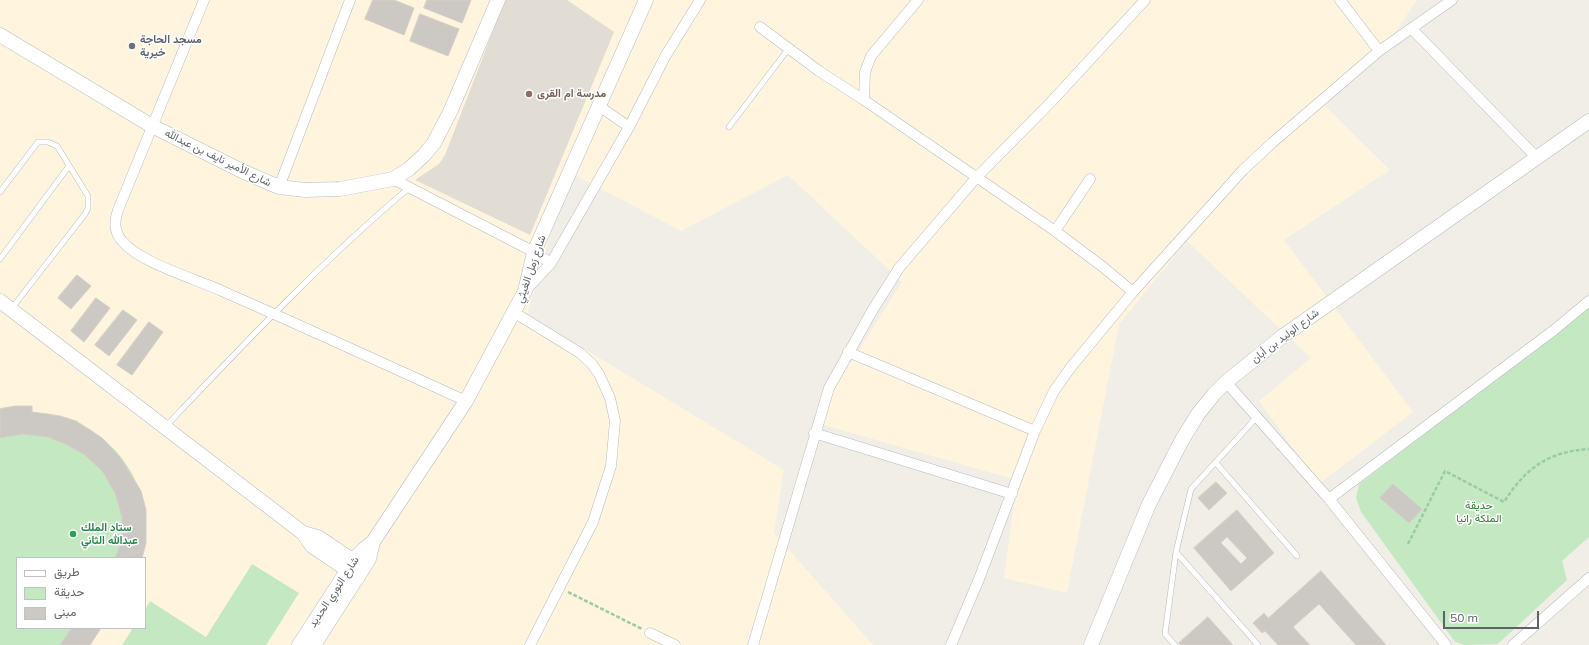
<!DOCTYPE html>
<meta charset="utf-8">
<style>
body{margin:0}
#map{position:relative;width:1589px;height:645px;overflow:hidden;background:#f1eee7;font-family:Mulish,Vazirmatn,sans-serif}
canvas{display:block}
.legend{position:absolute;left:16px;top:557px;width:130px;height:72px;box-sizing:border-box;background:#fff;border:1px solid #bfc1c3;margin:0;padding:5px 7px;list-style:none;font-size:12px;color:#5e6368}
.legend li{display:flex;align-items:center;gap:8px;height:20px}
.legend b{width:20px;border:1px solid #bfc1c3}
.scale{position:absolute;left:1443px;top:611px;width:96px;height:18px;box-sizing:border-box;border:2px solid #5e6368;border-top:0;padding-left:5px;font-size:12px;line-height:14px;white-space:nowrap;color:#5e6368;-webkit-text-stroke:3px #fff;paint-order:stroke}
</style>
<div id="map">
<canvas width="1589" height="645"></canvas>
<ul class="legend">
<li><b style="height:5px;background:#fff"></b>طريق</li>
<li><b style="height:11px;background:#c4e9c2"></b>حديقة</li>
<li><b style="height:11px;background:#ccc9c4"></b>مبنى</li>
</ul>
<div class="scale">50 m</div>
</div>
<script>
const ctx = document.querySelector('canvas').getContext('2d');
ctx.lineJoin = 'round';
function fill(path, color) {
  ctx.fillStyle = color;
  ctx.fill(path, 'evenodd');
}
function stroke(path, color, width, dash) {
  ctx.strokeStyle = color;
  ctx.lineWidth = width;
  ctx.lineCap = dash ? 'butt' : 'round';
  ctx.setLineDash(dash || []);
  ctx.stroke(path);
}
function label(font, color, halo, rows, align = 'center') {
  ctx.font = font + ' Mulish,Vazirmatn,sans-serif';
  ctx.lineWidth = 3;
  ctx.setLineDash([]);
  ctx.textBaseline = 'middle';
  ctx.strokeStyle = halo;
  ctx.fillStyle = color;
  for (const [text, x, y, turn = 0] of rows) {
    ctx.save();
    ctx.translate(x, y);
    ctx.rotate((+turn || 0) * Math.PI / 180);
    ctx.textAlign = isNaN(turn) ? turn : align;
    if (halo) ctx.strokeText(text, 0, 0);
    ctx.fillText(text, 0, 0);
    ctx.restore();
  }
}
fill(new Path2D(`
 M0,0H1417L1391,38L1320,101L1390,170L1284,240L1413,412L1319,484L1259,401L1311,358L1187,241L1119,324L1067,593L1004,578L1017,480L813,422L902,282L788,175L681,231L569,172L527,314L784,470L774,533L873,645H0ZM17,558H145V628H17Z`), '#fff5de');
fill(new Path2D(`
 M505,0H567L614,32L530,235L415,180L439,164L445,155Z`), '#e1ddd5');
fill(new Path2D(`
 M1589,308V537L1562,561L1567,580L1498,644L1465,645L1455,642L1361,512L1356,498L1359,484Z
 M16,406H32V412C47,413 63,415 77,422C128,447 158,502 142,558H17V628H101L90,645H0V409Z
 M252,564L299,593L266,645H122L133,628H145V610L150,601L206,637Z`), '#c4e9c2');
const building = new Path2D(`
 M373,0H394L414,8L404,35L365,19Z
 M427,0H471L462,23L424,8Z
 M420,14L459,29L448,56L410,41Z
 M77,275L91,286L71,309L58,298Z
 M96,298L110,308L84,342L71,331Z
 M123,310L137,320L109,356L95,345Z
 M149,322L163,332L132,375L117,365Z
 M16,406H32V412L60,416L76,421L102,438L120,457L141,491L146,510V543L142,558H115L122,540V517L115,493L103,472L85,455L67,445L48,437L22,434L0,438V409Z
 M1216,482L1227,493L1209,510L1198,498Z
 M1393,484L1422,509L1409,523L1380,498Z
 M1237,510L1274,553L1231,591L1194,548ZM1227,537L1247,558L1241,564L1221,543Z
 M1321,571L1386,645H1356L1319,604L1293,627L1310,645H1278L1265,631L1262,633L1253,623L1264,613L1268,618Z
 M1208,617L1233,645H1181L1179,643Z
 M72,628H101L90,645H60Z`);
fill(building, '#ccc9c4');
stroke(building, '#d6d0c4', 1);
const lane = new Path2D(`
 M729,127L789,48
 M0,192L38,142H48L57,146L88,196V208L85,214L12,308
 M0,259L69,166
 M166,426C244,344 322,261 409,188
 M1216,463L1297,556
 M1176,552L1258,645
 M1175,645L1165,634L1176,552L1191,489L1257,417`);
const street = new Path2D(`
 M204,0L118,210C114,221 114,232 122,241C140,263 196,279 222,291C304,327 385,364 466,401
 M918,0L871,56L865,72L864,100L1055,231L1103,267L1133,292
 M1340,0L1379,51
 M760,27L819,71L864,100
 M1412,29L1537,158
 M599,106L629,127
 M393,179L534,252L551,263
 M279,187L350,0
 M1055,231L1090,179
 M525,291L551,263L629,127L666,55L700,0
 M515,313L580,353L591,363L599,374L610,398L615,421L611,466L593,522L530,645
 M848,352L1035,431
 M1226,382L1329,499L1446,645
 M814,433L1012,494
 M1329,499L1554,330L1589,301
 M650,633L675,645
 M753,645L829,388L872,311L899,268L976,178L1051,102L1145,0
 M951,645L979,579L1035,431L1054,391L1071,367L1133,292L1243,170L1272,143L1379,51L1452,0
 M1513,645L1589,578`);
const secondary = new Path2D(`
 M0,35L152,126L244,172L279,187L305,190L340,189L393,179L409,169L424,155L434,143L450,112L498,0
 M0,301L303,533L312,546L358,577
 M303,533L318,537L361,566
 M299,645L356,557L364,549L373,542
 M314,645L369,559L373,542L466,401L525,291L534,252L646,0
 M1091,645L1149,504L1182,440L1198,414L1214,394L1226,382L1283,336L1589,121`);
stroke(lane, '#b7babe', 6);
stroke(street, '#b7babe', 11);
stroke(secondary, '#b8bcc1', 15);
stroke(new Path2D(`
 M1408,544L1445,471L1504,502C1526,468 1547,452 1589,449
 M568,592L642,629`), '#9bcba6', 2.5, [4, 2]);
stroke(lane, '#fff', 5);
stroke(street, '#fff', 10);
stroke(secondary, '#fff', 14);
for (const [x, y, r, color] of [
 [132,46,4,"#6b7280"],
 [529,94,4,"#8d6e63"],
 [73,534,4,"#2e9e5b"]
]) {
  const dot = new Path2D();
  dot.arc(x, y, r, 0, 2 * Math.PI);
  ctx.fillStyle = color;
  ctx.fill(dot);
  stroke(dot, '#fff', 1.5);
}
label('bold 11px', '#5b616d', '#fff', [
 ["مسجد الحاجة",140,40],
 ["خيرية",140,53]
], 'left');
label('bold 11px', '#785e54', '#fff', [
 ["مدرسة ام القرى",537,94]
], 'left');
label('11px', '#5e6368', '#fff', [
 ["شارع الأمير نايف بن عبدالله",218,158,26],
 ["شارع زمل الغيثي",531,269,-71],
 ["شارع الوليد بن أبان",1285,336,-37],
 ["شارع النوري الحديد",334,592,-57]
]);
label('11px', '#318330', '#fff', [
 ["حديقة",1479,506],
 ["الملكة رانيا",1479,519]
]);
label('bold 11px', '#27864d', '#fff', [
 ["ستاد الملك",81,528],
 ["عبدالله الثاني",81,541]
], 'left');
</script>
